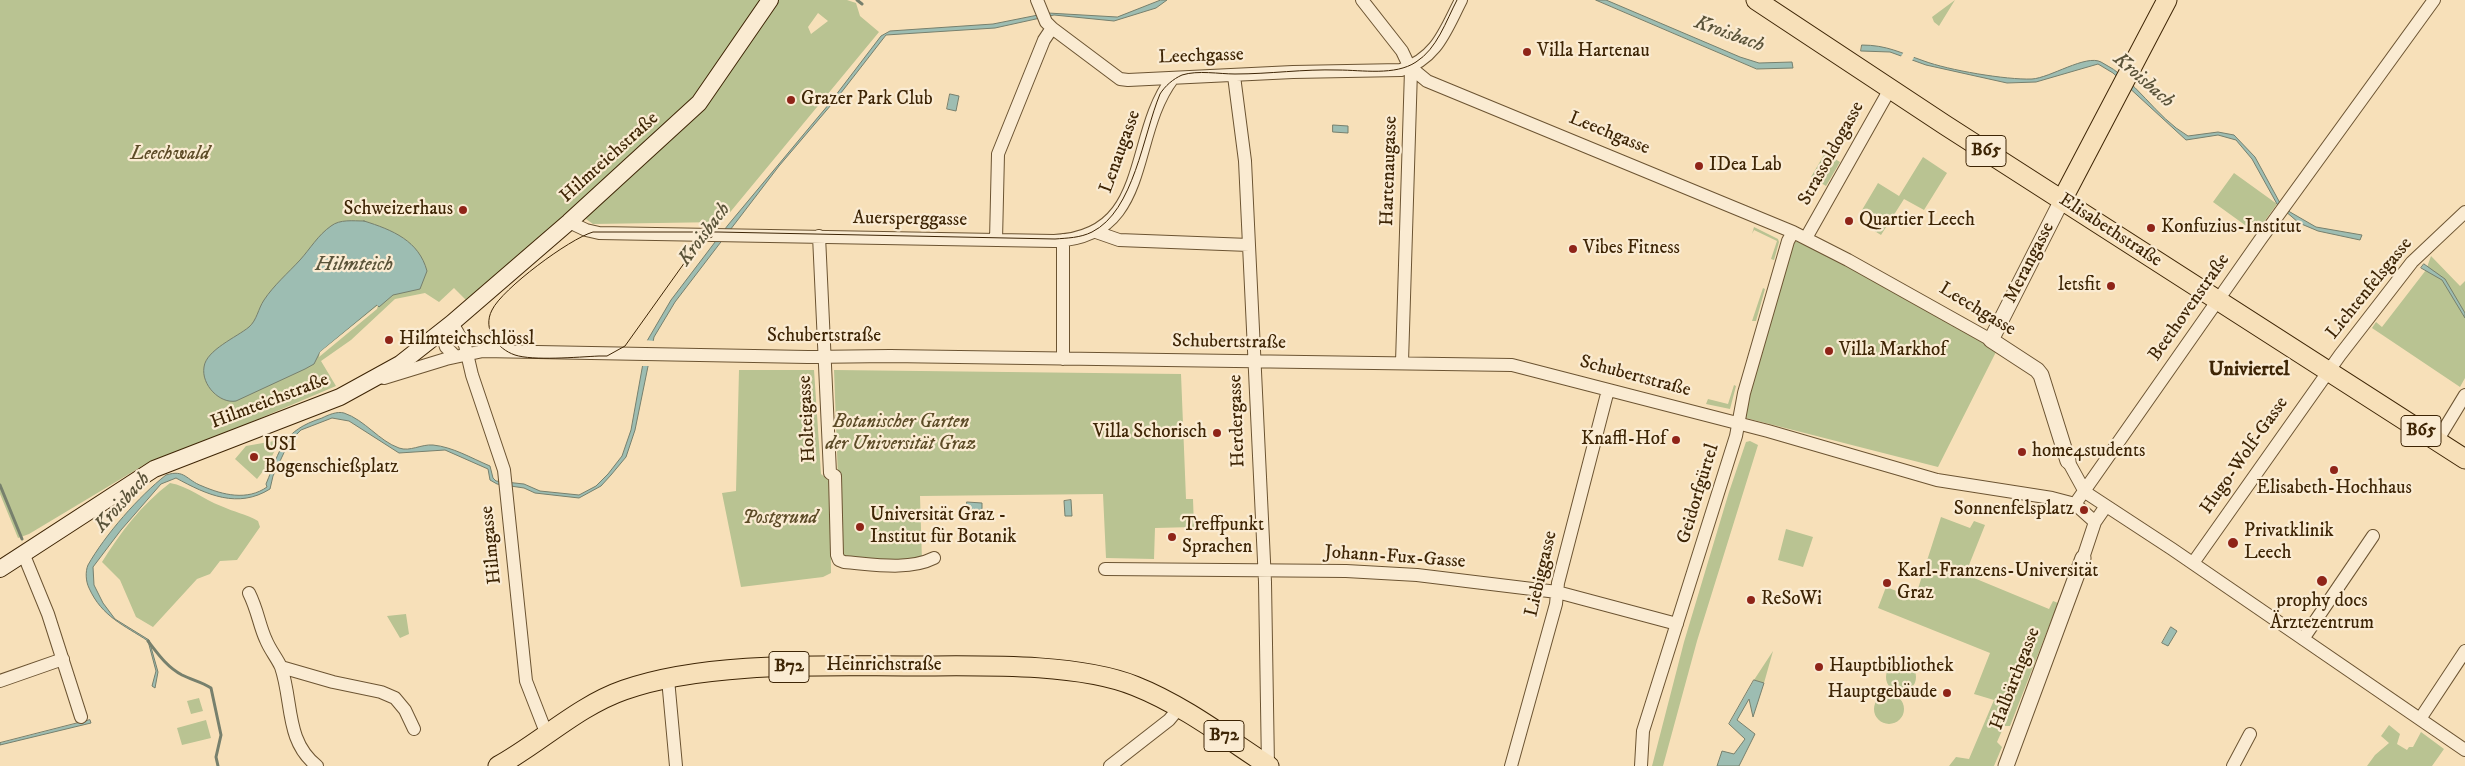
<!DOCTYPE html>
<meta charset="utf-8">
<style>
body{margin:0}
canvas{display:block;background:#f7e0b9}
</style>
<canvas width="2465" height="766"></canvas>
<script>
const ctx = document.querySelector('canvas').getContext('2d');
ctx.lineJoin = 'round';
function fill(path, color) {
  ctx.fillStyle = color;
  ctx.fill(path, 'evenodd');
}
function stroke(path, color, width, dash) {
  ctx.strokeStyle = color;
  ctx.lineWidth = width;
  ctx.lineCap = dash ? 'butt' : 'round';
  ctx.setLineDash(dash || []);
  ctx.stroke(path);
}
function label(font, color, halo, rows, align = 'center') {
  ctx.font = font + ' "IM FELL DW Pica",serif';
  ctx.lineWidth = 4.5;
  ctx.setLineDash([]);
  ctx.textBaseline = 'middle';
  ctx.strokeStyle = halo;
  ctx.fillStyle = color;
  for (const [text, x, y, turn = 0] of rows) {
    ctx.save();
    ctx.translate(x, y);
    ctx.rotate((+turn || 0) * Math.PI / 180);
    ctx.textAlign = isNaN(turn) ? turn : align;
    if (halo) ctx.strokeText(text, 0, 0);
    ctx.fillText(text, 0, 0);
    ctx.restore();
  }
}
fill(new Path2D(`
 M0,0H847L856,3L860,16L879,32L722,222L593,224L586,219L544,235L466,300L454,288L439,302L425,293L395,299L351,340L321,361L336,386L223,434L149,462L29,534L18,538L0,494ZM818,13L828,21L811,34L808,27Z
 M1955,0L1939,26L1934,22L1932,17Z
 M1825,153L1840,162L1826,186L1811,177Z
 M1923,157L1947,173L1924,210L1904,199L1881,235L1868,227L1874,217L1862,210L1878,183L1899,196Z
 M2234,173L2277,204L2256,233L2213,202Z
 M1754,227L1778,239L1779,242L1774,260L1771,259L1777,241L1754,230L1752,234Z
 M1788,241L1800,242C1866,276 1938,306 1996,352L1938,467L1746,418L1739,414Z
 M2431,256L2460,286L2465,281V378L2460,387L2372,328L2376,322L2382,327L2426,270Z
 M1763,288L1765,289L1756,321H1752Z
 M739,370H814L821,474L830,481L831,573L823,577L741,587L722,493L736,491Z
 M834,370L1181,374L1186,499H1193L1194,527L1155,528L1154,559L1106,558L1103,494L920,496L922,561L841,560Z
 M1734,385L1736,386L1730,409L1706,404L1708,399L1728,404Z
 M280,440L267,466L257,479L235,459L246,446Z
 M1750,441L1758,445L1697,641L1663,766H1652L1684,642L1729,492L1746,442Z
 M170,483C188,486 203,499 221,506C234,512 246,514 258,521L260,527L237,560L220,561L210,574L197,579L153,627L136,617L120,580L102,562C120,533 142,504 170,483Z
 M1941,517L1970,528L1974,521L1985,525L1969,565L1977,568L1974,578L2049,609L2053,601L2058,603L2010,726H2004L1997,742L2002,747L1994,766H1949L1956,757L1969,759L1994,700L1974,694L1990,653L1878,608L1886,587L1915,598Z
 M1786,529L1813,537L1803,567L1778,560Z
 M406,614L409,634L400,638L387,616Z
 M1773,651L1764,683L1754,680Z
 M1886 677a15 15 0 1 1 30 0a15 15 0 1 1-30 0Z
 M1874 709a15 15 0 1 1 30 0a15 15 0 1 1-30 0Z
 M199,698L203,711L191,714L187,701Z
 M206,720L211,738L182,745L177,728Z
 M2389,725L2400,734L2397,744L2407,750L2409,747H2413L2421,732L2444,749L2432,766H2367L2375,755L2389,743L2381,736Z`), '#b9c392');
const water = new Path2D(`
 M1161,0H1167L1156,8L1114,21L1054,15L995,28L886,35L837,98L779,166L675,302L654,337L635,430L626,457L611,475L601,486L579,498L535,493L524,488L497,484L490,480L488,469L445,450L399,453L349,421L332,418L301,430L289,442L273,476L270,489C238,509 207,495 176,478L161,484L121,530L93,567L94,585L103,603L115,619L149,640L158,672L155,688L152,686L156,671L148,641C124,625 102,617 89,588C86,582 85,572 88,565C105,535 139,496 166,475C185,469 186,480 202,486C223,495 247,501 267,487L266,484C281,448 282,431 322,418C328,415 337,411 344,413C365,420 379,441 399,448C410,452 421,444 433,445C453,447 471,458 490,466L493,478L496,481L524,484L540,491L579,495L596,486L608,474L622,456L631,430L647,341L671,300L728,225L829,104L881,36L890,31L993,24L1048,13L1117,17Z
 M1596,0H1606L1740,57L1759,63L1792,62L1793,68L1757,69Z
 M1862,45C1887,45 1901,53 1924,61C1948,70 2006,80 2032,79C2050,78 2086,54 2101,62C2136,79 2155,117 2188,136L2218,132L2234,135L2255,157L2280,203L2290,212L2316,227L2362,235L2360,240L2318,231L2299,223L2277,204L2252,159L2236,140L2218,135L2186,140L2113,73L2098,64L2036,82L2007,83L1926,65L1890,52L1861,51Z
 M950,94L959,96L956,111L947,109Z
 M1333,125L1348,126V133L1333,132Z
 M364,221C393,230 419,241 427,271L420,289L393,295L379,307L377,305L320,352L314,364L305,369L236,401C220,404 201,385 204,367C206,350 237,337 249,327C257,320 258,309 264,300C274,285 288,273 300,260C310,249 318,235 331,226C340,219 353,221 364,221Z
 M2424,264L2445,279L2465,313V318L2442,280L2421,268Z
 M1071,500L1072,516H1065L1064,501Z
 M967,502L982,503V510H967Z
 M2171,627L2177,631L2168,646L2162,643Z
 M1754,680L1764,683L1753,717L1749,699L1737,720L1755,734L1739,766H1717L1722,751L1734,754L1745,739L1729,724Z
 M90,720L91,723L0,745V743Z`);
fill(water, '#9dbdb2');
stroke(water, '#77806d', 1);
fill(new Path2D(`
 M1905,50L1915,55L1911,63L1900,58Z
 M378,305L377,309L319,357L320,352Z
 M644,340L655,341L650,366H639Z`), '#f7e0b9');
stroke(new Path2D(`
 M857,0L862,4
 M0,485L22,539
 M148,641C158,654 167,667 182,675C192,680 202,682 211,688L221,735L216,757L218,766`), '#77806d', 3);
const minor = new Path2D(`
 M1037,0L1046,22L1052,28L1120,79L1128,80L1293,72L1401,70C1437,58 1445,31 1461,0
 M1362,0L1402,51L1411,70L1402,362
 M1410,67L1427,81L1793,232L1848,260L1991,340
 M1234,76L1245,161L1265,582L1268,766
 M569,222L586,230L599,233L1054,241C1153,237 1128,136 1173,78
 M1096,232L1119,240L1249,245
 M819,236L830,473L835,476L837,555L839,560L844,562C872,564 908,571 934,558
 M1806,238L1890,89
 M996,240L998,154L1044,40L1052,28
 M1063,240V359
 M452,323L465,345L472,375L504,470L526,681L547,735
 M441,332L446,347L455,356
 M384,378L446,359L483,351L808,357L890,356L1512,365L1768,431L1937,480L2052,498L2075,504L2095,522
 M2437,441L2465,395
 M2068,461L2085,492L2172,549L2465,750
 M2075,504L2260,240L2434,0
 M23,553L48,614L81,717
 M2083,558L2095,522L2106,506
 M2193,563L2340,355L2412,262L2465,212
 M1105,569L1346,571L1417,575L1557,592L1677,624
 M249,593C258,611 259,625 266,640C270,650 277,658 281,667C293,702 285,741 317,766
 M2303,639L2373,536
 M281,667L333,682L381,692L395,698L405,710L414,729
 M668,679L676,766
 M0,681L63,659
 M2420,719L2465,651
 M1110,766L1169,720L1179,708
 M1511,766L1556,604L1558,583L1608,390
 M1641,766L1643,731L1736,436L1744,393L1788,241L1793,232
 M2233,766L2250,734`);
const tertiary = new Path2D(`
 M2062,200L1991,340L2037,370L2041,375L2068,461
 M2006,766L2083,558`);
const secondary = new Path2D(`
 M0,569L154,469L340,397L400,364L452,323L569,222L699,103L770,0`);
const primary = new Path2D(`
 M1756,0L1945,125L2465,459
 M2062,200L2167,0
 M498,766C540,743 578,706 624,690C706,661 824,666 910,666C975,666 1075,662 1135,686C1183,705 1226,738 1269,766`);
stroke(minor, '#6c5432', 14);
stroke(tertiary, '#6c5432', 17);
stroke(secondary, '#3e2505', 18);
stroke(primary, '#3e2505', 21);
stroke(minor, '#faebd2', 12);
stroke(tertiary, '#faebd2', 15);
stroke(secondary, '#faebd2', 16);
stroke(primary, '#f7e0b9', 19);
stroke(new Path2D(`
 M712,237L702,241L695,248L625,346L607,356H599C578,357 533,361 515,355C497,349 482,329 492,310C502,289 569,239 593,232H718L1055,239C1067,238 1080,238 1092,232C1134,211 1143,135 1160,94C1165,86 1173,79 1182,75C1198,70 1219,74 1235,74C1270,74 1303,69 1338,70C1362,70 1395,76 1416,62C1437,49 1446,21 1457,0`), '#3e2505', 1);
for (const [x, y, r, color] of [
 [1527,52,5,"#8f2418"],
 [791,100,5,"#8f2418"],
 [1699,166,5,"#8f2418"],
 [463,210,5,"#8f2418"],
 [1849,221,5,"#8f2418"],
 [2151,228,5,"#8f2418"],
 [1573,249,5,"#8f2418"],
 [2111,286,5,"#8f2418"],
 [389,340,5,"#8f2418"],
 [1829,351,5,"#8f2418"],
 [1217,433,5,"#8f2418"],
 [1676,440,5,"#8f2418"],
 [2022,452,5,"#8f2418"],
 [254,457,5,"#8f2418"],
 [2334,470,5,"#8f2418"],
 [2084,510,5,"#8f2418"],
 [860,527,5,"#8f2418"],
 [1172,537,5,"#8f2418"],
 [2233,543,6,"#8f2418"],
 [2322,581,6,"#8f2418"],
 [1887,583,5,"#8f2418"],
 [1751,600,5,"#8f2418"],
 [1819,667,5,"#8f2418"],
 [1947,693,5,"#8f2418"]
]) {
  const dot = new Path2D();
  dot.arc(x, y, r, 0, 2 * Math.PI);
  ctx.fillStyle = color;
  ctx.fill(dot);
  stroke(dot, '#faebd2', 2);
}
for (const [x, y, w] of [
 [1986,151,40],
 [2421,431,40],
 [789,667,40],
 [1224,736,40]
]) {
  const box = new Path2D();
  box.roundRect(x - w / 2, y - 15.5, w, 31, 4);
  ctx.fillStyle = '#faebd2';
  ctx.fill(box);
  stroke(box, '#3e2505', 1);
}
label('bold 18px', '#3e2505', null, [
 ["B65",1986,151],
 ["B65",2421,431],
 ["B72",789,667],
 ["B72",1224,736]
]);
label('19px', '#3e2505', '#faebd2', [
 ["Villa Hartenau",1537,52],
 ["Grazer Park Club",801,100],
 ["IDea Lab",1709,166],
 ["Schweizerhaus",453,210,"right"],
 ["Quartier Leech",1859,221],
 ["Konfuzius-Institut",2161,228],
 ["Vibes Fitness",1583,249],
 ["letsfit",2101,286,"right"],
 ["Hilmteichschlössl",399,340],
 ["Villa Markhof",1839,351],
 ["Villa Schorisch",1207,433,"right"],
 ["Knaffl-Hof",1666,440,"right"],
 ["USI",264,446],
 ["Bogenschießplatz",264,468],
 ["home4students",2032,452],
 ["Elisabeth-Hochhaus",2334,489,"center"],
 ["Sonnenfelsplatz",2074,510,"right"],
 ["Universität Graz -",870,516],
 ["Institut für Botanik",870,538],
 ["Treffpunkt",1182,526],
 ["Sprachen",1182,548],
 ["Privatklinik",2244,532],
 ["Leech",2244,554],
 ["Karl-Franzens-Universität",1897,572],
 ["Graz",1897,594],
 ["ReSoWi",1761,600],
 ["prophy docs",2322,602,"center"],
 ["Ärztezentrum",2322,624,"center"],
 ["Hauptbibliothek",1829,667],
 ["Hauptgebäude",1937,693,"right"]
], 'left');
label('19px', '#3e2505', '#faebd2', [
 ["Leechgasse",1201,57,-2],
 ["Leechgasse",1609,134,22],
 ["Lenaugasse",1121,152,-70],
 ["Strassoldogasse",1832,154,-61],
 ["Hilmteichstraße",610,158,-42],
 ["Hartenaugasse",1390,171,-88],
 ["Auersperggasse",910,220,1],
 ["Elisabethstraße",2110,231,33],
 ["Merangasse",2030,263,-63],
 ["Lichtenfelsgasse",2370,289,-51],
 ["Beethovenstraße",2190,308,-55],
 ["Leechgasse",1977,310,31],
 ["Schubertstraße",824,337],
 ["Schubertstraße",1229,343,1],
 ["Schubertstraße",1635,377,15],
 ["Hilmteichstraße",270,402,-21],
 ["Holteigasse",808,419,-93],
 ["Herdergasse",1238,421,-92],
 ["Hugo-Wolf-Gasse",2245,456,-55],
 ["Geidorfgürtel",1699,494,-73],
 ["Hilmgasse",492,545,-96],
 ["Johann-Fux-Gasse",1395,558,4],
 ["Liebiggasse",1542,574,-77],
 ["Heinrichstraße",884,666],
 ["Halbärthgasse",2016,679,-69]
]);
label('italic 19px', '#5d4c28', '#faebd2', [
 ["Leechwald",170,155],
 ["Botanischer Garten",901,423],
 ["der Universität Graz",901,445],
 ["Postgrund",780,519]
]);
label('italic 20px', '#5a5339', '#faebd2', [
 ["Kroisbach",1729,35,20],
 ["Kroisbach",2143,81,41],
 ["Kroisbach",705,235,-53],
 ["Hilmteich",354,266],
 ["Kroisbach",123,503,-48]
]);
label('bold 20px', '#3e2505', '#faebd2', [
 ["Univiertel",2249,371]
]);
</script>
